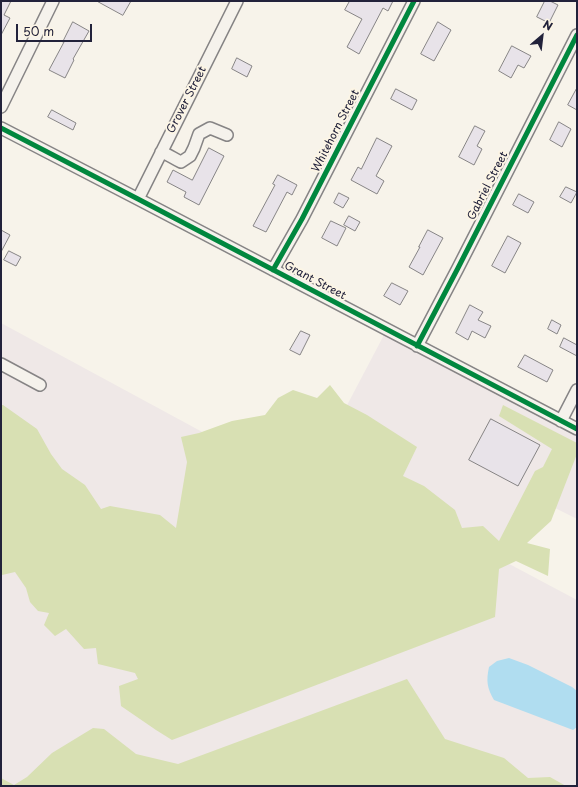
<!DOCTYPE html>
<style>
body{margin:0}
#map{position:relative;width:578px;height:787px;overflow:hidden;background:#f7f3ea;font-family:"Playpen Sans",sans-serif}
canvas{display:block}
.frame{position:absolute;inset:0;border:2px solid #22223b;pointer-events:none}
.north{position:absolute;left:522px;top:16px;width:40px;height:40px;-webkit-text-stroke:3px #fcf5e5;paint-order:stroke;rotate:28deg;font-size:11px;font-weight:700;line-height:16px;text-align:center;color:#22223b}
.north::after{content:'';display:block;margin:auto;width:14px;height:18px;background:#22223b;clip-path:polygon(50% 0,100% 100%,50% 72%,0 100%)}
.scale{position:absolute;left:16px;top:24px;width:76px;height:18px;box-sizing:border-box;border:2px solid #22223b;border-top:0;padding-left:5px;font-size:12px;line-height:14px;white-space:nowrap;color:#22223b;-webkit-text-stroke:3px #fcf5e5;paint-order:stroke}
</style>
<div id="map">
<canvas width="578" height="787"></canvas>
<div class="frame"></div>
<div class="north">N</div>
<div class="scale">50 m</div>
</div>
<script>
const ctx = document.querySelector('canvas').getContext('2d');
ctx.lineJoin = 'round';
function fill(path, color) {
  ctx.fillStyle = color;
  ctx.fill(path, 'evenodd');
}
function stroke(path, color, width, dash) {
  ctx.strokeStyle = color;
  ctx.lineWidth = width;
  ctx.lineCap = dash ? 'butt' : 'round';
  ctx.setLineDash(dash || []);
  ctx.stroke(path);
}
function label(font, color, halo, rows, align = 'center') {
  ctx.font = font + ' "Playpen Sans",sans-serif';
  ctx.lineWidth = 4;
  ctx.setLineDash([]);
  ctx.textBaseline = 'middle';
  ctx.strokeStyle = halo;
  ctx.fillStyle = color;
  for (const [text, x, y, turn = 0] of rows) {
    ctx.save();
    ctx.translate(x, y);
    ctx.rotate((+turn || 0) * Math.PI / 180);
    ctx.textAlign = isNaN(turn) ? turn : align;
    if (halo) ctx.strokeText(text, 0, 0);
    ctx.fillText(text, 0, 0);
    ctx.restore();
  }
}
fill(new Path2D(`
 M1,323L304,487L385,333L577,433V519L531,496L498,558L577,600V786H1Z`), '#efe8e7');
fill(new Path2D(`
 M330,385L344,403L367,415L417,447L403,476L424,486L455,510L462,528L483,526L499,541L535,471L543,467L552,449L499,416L503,405L577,443V454L551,521L527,543L550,549L548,576L516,561L499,569L495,617L172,740L156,730L121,706L119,686L138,679L135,673L98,664L96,648L84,649L66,629L55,636L44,625L49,613L38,611L30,602L26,588L15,572L2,575L1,573V405H3L37,429L51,454L62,469L85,485L101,509L110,506L160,515L176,528L187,462L181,437L199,433L232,421L265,415L278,398L293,390L317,398Z
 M407,679L445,739L504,758L528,778L550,777L566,786H1V778L14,785L27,777L52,753L93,728L104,729L136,754L178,764Z`), '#d8e0b3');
fill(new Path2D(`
 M509,658L528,665L572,687L577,691V727L573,730L494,700C487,688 486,681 489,667L497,661Z`), '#b0ddf0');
const building = new Path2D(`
 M1,1H11L4,15L10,18L1,35Z
 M97,1H131L123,15Z
 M350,1H393L388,11L383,8L359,54L347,47L362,19L345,10Z
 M545,1H550L558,5L549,23L537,17Z
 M73,22L89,31L73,59L74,60L65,78L49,70L64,42H63Z
 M438,22L451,30L434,61L421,54Z
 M512,46L531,56L524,68L518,65L511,78L499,71Z
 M237,58L252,66L247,77L232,69Z
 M577,88V110L568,105Z
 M396,89L417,100L412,110L391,99Z
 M52,110L76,123L73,130L48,117Z
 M559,122L571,129L562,147L550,140Z
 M475,126L485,131L477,146L482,149L474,165L459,157Z
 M377,138L392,146L376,176L384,181L377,194L351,180L358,167L361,169Z
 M209,148L224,156L199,205L184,197L186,192L167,182L173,170L192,180Z
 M278,175L297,185L292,195L287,192L266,232L253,226L275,185L273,184Z
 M566,187L577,192L571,203L560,197Z
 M339,193L349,198L343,208L334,203Z
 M519,194L534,202L528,213L513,205Z
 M349,216L360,222L355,231L344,225Z
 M331,221L346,228L337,246L322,238Z
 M1,230L10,235L1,252Z
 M428,230L443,238L423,275L409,267L420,247H419Z
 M508,236L521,243L505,273L492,266Z
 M9,251L21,257L16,266L4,260Z
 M392,283L408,291L400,305L384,296Z
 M470,305L483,312L478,320L491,326L485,338L472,331L468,340L456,333Z
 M552,320L561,325L557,334L548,329Z
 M301,331L310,335L300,355L290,350Z
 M564,338L577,345V356L560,347Z
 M525,355L553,370L547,382L518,367Z
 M491,419L540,445L518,486L469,460Z`);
fill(building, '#e8e3e9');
stroke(building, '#868485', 1);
const minor = new Path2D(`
 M1,107L53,1
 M1,128L138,199L577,429
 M161,152C168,154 174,159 181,162L190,156L194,148L199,134L210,128L227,135
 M138,199L237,1
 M273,270L302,219L414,1
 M417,346L458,268L577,35
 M1,364L40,385
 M561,421L577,390`);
stroke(minor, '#868485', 14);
stroke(minor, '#f5f2ec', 11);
stroke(new Path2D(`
 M1,128L138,199L577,429
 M273,270L302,219L414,1
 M417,346L458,268L577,35`), '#00873e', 5);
label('11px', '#22223b', '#fcf5e5', [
 ["Grover Street",187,100,-63],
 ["Whitehorn Street",336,131,-63],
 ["Gabriel Street",488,186,-63],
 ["Grant Street",315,281,28]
]);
</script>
